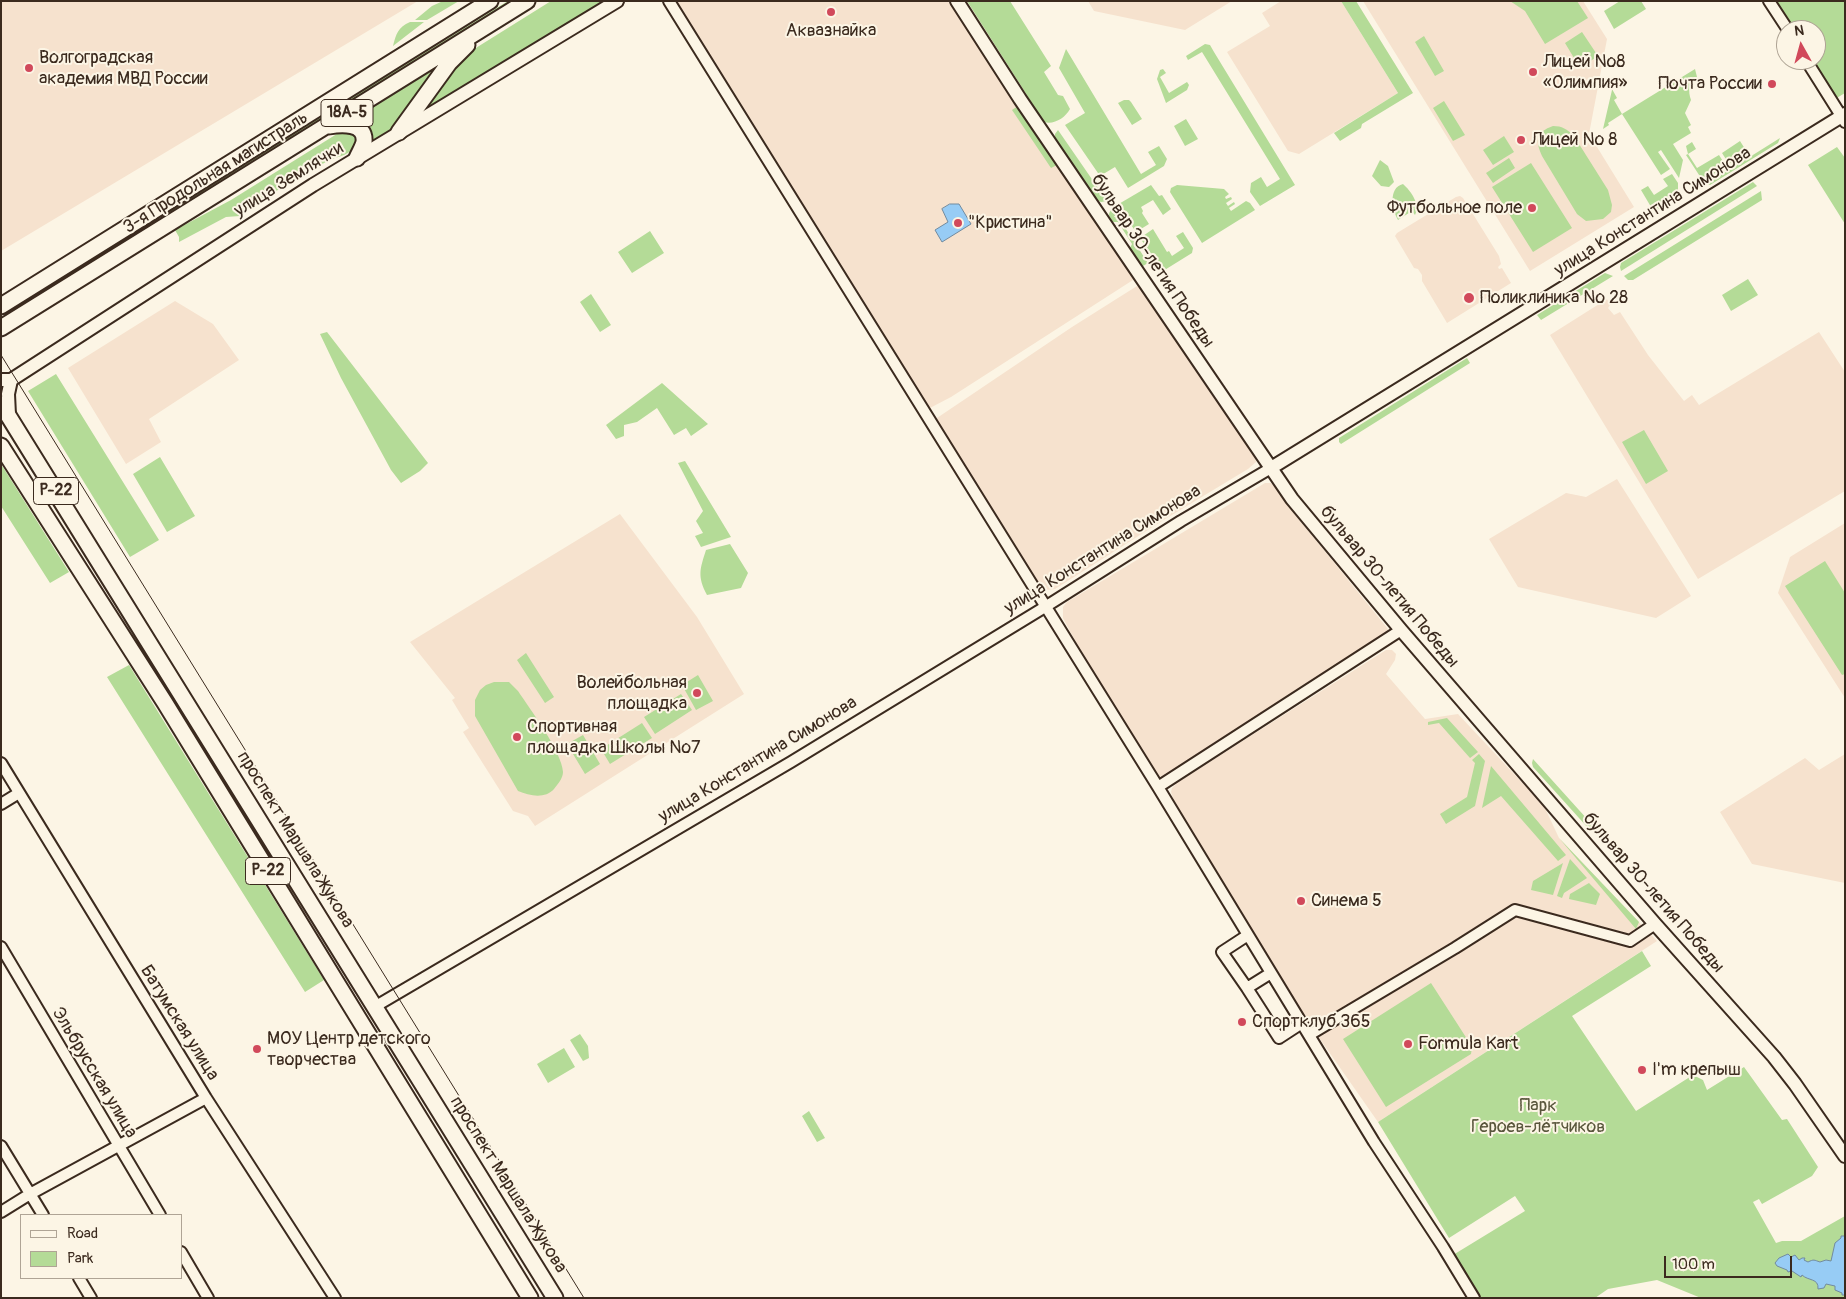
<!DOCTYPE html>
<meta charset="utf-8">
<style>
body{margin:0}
#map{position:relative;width:1846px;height:1299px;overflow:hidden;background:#fcf5e5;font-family:Pangolin,sans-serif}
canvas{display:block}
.frame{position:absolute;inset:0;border:2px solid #3b2a1e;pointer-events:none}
.legend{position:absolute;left:20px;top:1214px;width:162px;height:65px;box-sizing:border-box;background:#fcf5e5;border:1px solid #afa495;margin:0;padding:6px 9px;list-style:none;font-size:15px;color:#3b2a1e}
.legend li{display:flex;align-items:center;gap:10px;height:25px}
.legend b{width:25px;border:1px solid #afa495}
.north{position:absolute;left:1776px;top:20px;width:50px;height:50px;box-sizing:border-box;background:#fcf5e5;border:1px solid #afa495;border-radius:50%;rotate:353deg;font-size:14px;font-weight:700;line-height:20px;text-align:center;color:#3b2a1e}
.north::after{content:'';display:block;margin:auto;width:18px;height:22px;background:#d1495b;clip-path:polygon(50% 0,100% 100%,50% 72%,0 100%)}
.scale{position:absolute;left:1664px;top:1256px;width:128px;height:22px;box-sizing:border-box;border:2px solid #3b2a1e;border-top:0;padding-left:6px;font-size:15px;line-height:18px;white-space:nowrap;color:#3b2a1e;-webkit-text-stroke:4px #fcf5e5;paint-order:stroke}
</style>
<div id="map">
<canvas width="1846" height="1299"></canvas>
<div class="frame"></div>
<ul class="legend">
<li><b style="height:6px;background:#fcf5e5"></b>Road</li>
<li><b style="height:14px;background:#b4db97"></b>Park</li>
</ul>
<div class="north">N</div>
<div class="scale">100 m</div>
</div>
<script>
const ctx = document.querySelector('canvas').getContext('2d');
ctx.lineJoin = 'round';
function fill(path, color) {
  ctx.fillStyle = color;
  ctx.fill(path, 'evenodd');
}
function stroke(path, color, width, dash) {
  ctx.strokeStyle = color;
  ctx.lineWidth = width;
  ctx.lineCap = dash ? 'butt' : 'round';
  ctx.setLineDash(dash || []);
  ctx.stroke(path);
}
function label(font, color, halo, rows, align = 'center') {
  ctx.font = font + ' Pangolin,sans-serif';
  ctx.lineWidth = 4;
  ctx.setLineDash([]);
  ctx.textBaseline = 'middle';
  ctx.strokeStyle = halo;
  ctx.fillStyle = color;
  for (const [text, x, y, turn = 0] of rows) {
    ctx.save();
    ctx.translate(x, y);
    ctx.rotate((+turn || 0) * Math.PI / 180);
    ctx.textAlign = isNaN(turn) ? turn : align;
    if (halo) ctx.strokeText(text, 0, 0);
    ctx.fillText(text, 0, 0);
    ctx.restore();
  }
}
fill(new Path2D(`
 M1,1H418L1,251Z
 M673,1H948L1012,99L1133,275V280L951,397L928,409L728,84Z
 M1088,1H1232L1185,30L1094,11Z
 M1281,1H1341L1398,93L1299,154L1288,151L1227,52L1270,26L1262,13Z
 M1363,1H1583L1607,39L1589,134L1634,207L1530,271Z
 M1460,196L1463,198L1499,256L1501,264L1498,267L1499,269L1502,268L1511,283L1447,323L1422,281V275L1418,269L1414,268L1395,236L1397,233L1456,197Z
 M1137,286L1142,289L1255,456L1256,462L1248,469L1162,521L1055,589L1046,590L1037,584L934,420L1072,327Z
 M1607,299L1610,305L1608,308L1614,315L1620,312L1648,355L1684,401L1692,395L1699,405L1819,332L1845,372V491L1698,579L1550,335Z
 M175,301L213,324L239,360L149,419L161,442L126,464L68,368Z
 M1617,479L1691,596L1656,618L1518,587L1489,539L1566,493L1586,497Z
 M1265,483H1271L1276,488L1284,501L1388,629V633L1165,778L1161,777L1154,773L1083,656L1063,618V607L1067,602Z
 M620,514L697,617L744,694L535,826L528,816L513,811L463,732L469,728L452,700L455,698L410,642Z
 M1845,523V698L1778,593L1790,557Z
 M1386,650H1392L1396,654L1395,660L1386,674L1425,719L1458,714L1544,806L1559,838L1657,941L1378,1122L1308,1022L1174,801L1171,792L1172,788L1178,782Z
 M1845,754V883L1752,864L1720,812L1805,758L1819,770Z`), '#f6e2ce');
fill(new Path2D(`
 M443,1H459L427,20H415L432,6Z
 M508,1H513L165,216L164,214Z
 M551,1H603L436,104L429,107L427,106L455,61Z
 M967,1H1010L1051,66L1044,72L1058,95L1063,96L1070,109C1065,118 1054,125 1044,122Z
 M1341,1H1356L1413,93L1362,124L1361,128L1340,141L1334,133L1398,93Z
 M1510,1H1577L1588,18L1545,44L1525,11Z
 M1620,1H1641L1646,9L1614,29L1604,11Z
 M1774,1H1845V93L1835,99L1811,60H1816V30H1792Z
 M410,22H424L393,46C396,34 398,27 410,22Z
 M1582,32L1598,56L1580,68L1565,43Z
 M1424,36L1444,71L1435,76L1415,42Z
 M1205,44L1210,45L1214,52L1295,185L1260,206L1250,192L1251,183L1261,177L1267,187L1280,179L1202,52L1188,60L1186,56Z
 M1066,49L1141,174L1156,165L1148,152L1159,146L1167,159L1164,166L1128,188L1115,167L1100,176L1065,125L1085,113L1059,68Z
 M1163,69L1166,73L1160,77L1169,93L1187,82L1189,85L1187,90L1166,103L1157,79L1160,70Z
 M1695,69L1697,77C1688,83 1688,91 1691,100L1685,113L1691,125L1688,127L1691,133L1673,144L1683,160L1679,178L1661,150L1658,152L1670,169L1661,175L1622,114L1608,123L1609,125L1603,129L1612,90V89L1617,98L1614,100L1622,114Z
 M430,72L432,75L394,131L366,147L352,120Z
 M1124,100H1129L1131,102L1142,119L1132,125L1118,103Z
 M1444,101L1465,135L1453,141L1433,108Z
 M1018,106L1057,165L1051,168L1012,110Z
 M1186,119L1198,139L1185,146L1174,126Z
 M1553,126C1562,126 1567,129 1574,136L1608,190L1612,205L1611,212L1603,219L1586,221L1577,214L1542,156C1535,140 1536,132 1553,126Z
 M1058,130L1107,201L1101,202L1097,200L1055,139V134Z
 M340,132H350C355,136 358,142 354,148C348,156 334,157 326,162C296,178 267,196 240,216L226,217L179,242V237L175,230L231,200Z
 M1504,136L1514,152L1493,165L1483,150Z
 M1780,138L1778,143L1710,185H1705Z
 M1740,141L1747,152L1729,164L1722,153Z
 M1692,142L1696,149L1688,154L1697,168L1719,155L1726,166L1703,181L1686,155L1688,154L1686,146Z
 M1837,147L1845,158V224L1808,165Z
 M1509,158L1515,168L1493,183L1486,173Z
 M1380,160L1388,166L1394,182L1389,187L1381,186L1372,176Z
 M1531,163L1572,228L1533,252L1492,187Z
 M1672,174L1678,183V196L1654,212L1641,190L1648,186L1654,195L1668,186L1663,179Z
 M1753,182L1757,186L1621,271L1620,267L1621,263Z
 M1403,184C1411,191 1421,205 1415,215L1412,211L1398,220C1392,209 1388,188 1403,184Z
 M1151,185L1159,196L1162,195L1171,209L1163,215L1153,200L1141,207L1143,211L1142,213L1149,224L1136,232L1117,205Z
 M1177,185L1224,189L1229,194L1225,197L1226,199L1231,197L1232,199L1226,203L1228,206L1234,202L1235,204L1229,208L1231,211L1246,201L1250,203L1255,210L1202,243L1170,192L1171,188Z
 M1761,191L1762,200L1633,280H1628L1624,276Z
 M1112,209L1116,214L1114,217H1118L1148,263L1143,266L1130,248L1132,244L1118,222H1113C1109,217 1107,214 1112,209Z
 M1153,229L1167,252L1169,251L1172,256L1184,248L1176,236L1183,232L1193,248L1192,253L1163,271L1140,238Z
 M650,231L664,253L632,273L618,252Z
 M1605,273L1613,276L1541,320L1537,315Z
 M1748,279L1758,295L1731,311L1722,295Z
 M591,294L611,325L600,332L580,302Z
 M327,332L428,463L420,471L401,483L391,470L341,378L320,334Z
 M1467,358L1470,363L1341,444L1339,442V438Z
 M56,374L159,540L130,557L28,391Z
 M662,383L708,424L691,436L686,428L674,435L657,408L637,422L624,425V436L616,439L606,425Z
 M1644,430L1668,471L1646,484L1622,442Z
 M160,457L195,516L167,532L133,474Z
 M685,461L731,537L701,547L695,536L703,533L696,521L703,511L678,463Z
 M1,464L69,572L50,583L1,506Z
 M730,544L748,573L741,588L707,595C697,576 700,569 706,550Z
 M1825,561L1845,593V674L1842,675L1785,586Z
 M526,653L554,697L545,703L517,660Z
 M129,665L324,980L305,992L107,677Z
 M698,675L713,701L696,710L682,685Z
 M494,682H509L518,691C530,709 562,752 563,772C563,778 558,784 554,789C545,799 530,796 518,791L475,716V700L480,690L486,685Z
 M681,694L692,710L655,734L644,717Z
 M1447,718L1478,752L1470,758L1439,723L1428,725V722Z
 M642,723L652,738L610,764L601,749Z
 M583,735L600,764L585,774L567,744Z
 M1479,754L1485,761L1475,806L1446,824L1440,814L1467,797L1475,763L1472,760Z
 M1533,759L1597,830L1588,828L1533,767L1532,763Z
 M1491,766L1566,855L1558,861L1501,796L1482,808Z
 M1559,838L1639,922L1636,929Z
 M1570,859L1587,878L1564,893L1562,898L1557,896Z
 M1563,863L1553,895L1531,890L1533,881Z
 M1589,883L1600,894L1596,905L1569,899L1570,894Z
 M1642,951L1651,966L1572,1016L1636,1111L1693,1075L1703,1080L1707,1090L1744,1067L1782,1120L1787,1119L1818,1167L1812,1176L1762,1204L1759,1199L1753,1202L1776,1243L1782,1241H1801L1845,1216V1298H1701L1657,1280L1608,1289L1595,1298H1480L1453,1255L1525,1211L1515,1196L1449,1238L1378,1122Z
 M1431,983L1469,1042L1472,1047L1471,1054L1386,1107L1343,1039Z
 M580,1034L588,1046L589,1058L583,1061L570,1040Z
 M564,1048L575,1067L548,1083L537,1064Z
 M809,1111L825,1138L817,1142L802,1116Z`), '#b4db97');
const water = new Path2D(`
 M950,204H959L971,224L942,242L935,230L948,222L942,209Z
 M1845,1232V1295H1842V1293L1835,1290V1286L1826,1284L1824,1288L1818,1289C1819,1278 1808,1281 1802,1275L1801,1277L1792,1271L1788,1272L1787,1270L1777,1266L1775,1263L1779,1258L1788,1254L1791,1257L1795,1255L1799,1260L1802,1258H1805L1804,1260L1808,1262C1814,1259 1814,1260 1820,1262L1826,1260L1831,1261L1835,1243L1841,1238V1236H1844Z`);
fill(water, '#97ccf5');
stroke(water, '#728b9f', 1);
const minor = new Path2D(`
 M669,1L1158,787L1374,1142L1443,1247L1474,1298
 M1769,1L1788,30
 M1806,60L1845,122
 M1,763L206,1098L335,1298
 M1158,787L1401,630
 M1,804L19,793
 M1,947L160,1215
 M1271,973L1247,988L1279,1038L1302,1023
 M1247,988L1222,952L1248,935
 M376,1006L791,762L1045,607L1181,521L1271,468
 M1309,1035L1455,948L1515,910L1630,941L1655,924
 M1,1146L43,1215
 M1,1212L30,1194L206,1098
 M181,1252L208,1298
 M79,1278L91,1298`);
const major = new Path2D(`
 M957,1L1020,99L1292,499L1401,630L1655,924L1774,1057L1795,1084L1845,1156
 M1,380H11L313,185L617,1
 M9,415L8,394L11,380
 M1271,468L1845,114`);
const highway = new Path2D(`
 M329,126C341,124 366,122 364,142C363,147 359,153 357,158
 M399,132L449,63L467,45
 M1,306L490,1
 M1,328L527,1
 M1,404L555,1298
 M1,446L165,703L530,1298`);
stroke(minor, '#3b2a1e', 14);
stroke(major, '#3b2a1e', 16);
stroke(highway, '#3b2a1e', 19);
stroke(minor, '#fcf5e5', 10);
stroke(major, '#fcf5e5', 12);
stroke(highway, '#fcf5e5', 15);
stroke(new Path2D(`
 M1,355L584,1298`), '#3b2a1e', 1);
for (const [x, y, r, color] of [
 [831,12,5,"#d1495b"],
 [29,68,5,"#d1495b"],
 [1533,72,5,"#d1495b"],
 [1772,84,5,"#d1495b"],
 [1521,140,5,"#d1495b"],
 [1532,208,5,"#d1495b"],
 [958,223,5,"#d1495b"],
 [1469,298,6,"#d1495b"],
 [697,693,5,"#d1495b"],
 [517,737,5,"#d1495b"],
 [1301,901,5,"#d1495b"],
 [1242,1022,5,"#d1495b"],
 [1408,1044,5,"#d1495b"],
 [257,1049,5,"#d1495b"],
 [1642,1070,5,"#d1495b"]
]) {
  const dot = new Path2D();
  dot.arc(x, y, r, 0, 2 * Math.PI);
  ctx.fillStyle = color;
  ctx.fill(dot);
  stroke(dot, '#fcf5e5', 2);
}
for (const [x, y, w] of [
 [347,113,52],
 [56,491,45],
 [268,871,45]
]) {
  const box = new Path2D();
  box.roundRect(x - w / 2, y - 13.5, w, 27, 4);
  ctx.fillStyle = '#fcf5e5';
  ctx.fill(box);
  stroke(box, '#3b2a1e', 1);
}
label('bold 16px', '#3b2a1e', null, [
 ["18А-5",347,113],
 ["Р-22",56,491],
 ["Р-22",268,871]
]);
label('18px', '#3b2a1e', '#fcf5e5', [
 ["Аквазнайка",831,31,"center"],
 ["Волгоградская",39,58],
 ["академия МВД России",39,79],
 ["Лицей №8",1543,62],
 ["«Олимпия»",1543,83],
 ["Почта России",1762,84,"right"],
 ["Лицей № 8",1531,140],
 ["Футбольное поле",1522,208,"right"],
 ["\"Кристина\"",968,223],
 ["Поликлиника № 28",1480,298],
 ["Волейбольная",687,683,"right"],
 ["площадка",687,704,"right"],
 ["Спортивная",527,727],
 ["площадка Школы №7",527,748],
 ["Синема 5",1311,901],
 ["Спортклуб 365",1252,1022],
 ["МОУ Центр детского",267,1039],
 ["творчества",267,1060],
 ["Formula Kart",1418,1044],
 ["I'm крепыш",1652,1070]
], 'left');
label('18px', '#3b2a1e', '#fcf5e5', [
 ["3-я Продольная магистраль",216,173,-32],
 ["улица Землячки",289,180,-32],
 ["улица Константина Симонова",1653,212,-32],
 ["бульвар 30-летия Победы",1152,261,56],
 ["улица Константина Симонова",1103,550,-32],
 ["бульвар 30-летия Победы",1389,587,50],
 ["улица Константина Симонова",758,760,-31],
 ["проспект Маршала Жукова",295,840,58],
 ["бульвар 30-летия Победы",1653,893,49],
 ["Батумская улица",179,1023,58],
 ["Эльбрусская улица",94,1073,59],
 ["проспект Маршала Жукова",508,1185,58]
]);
label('18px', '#59563c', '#fcf5e5', [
 ["Парк",1538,1106],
 ["Героев-лётчиков",1538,1127]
]);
</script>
